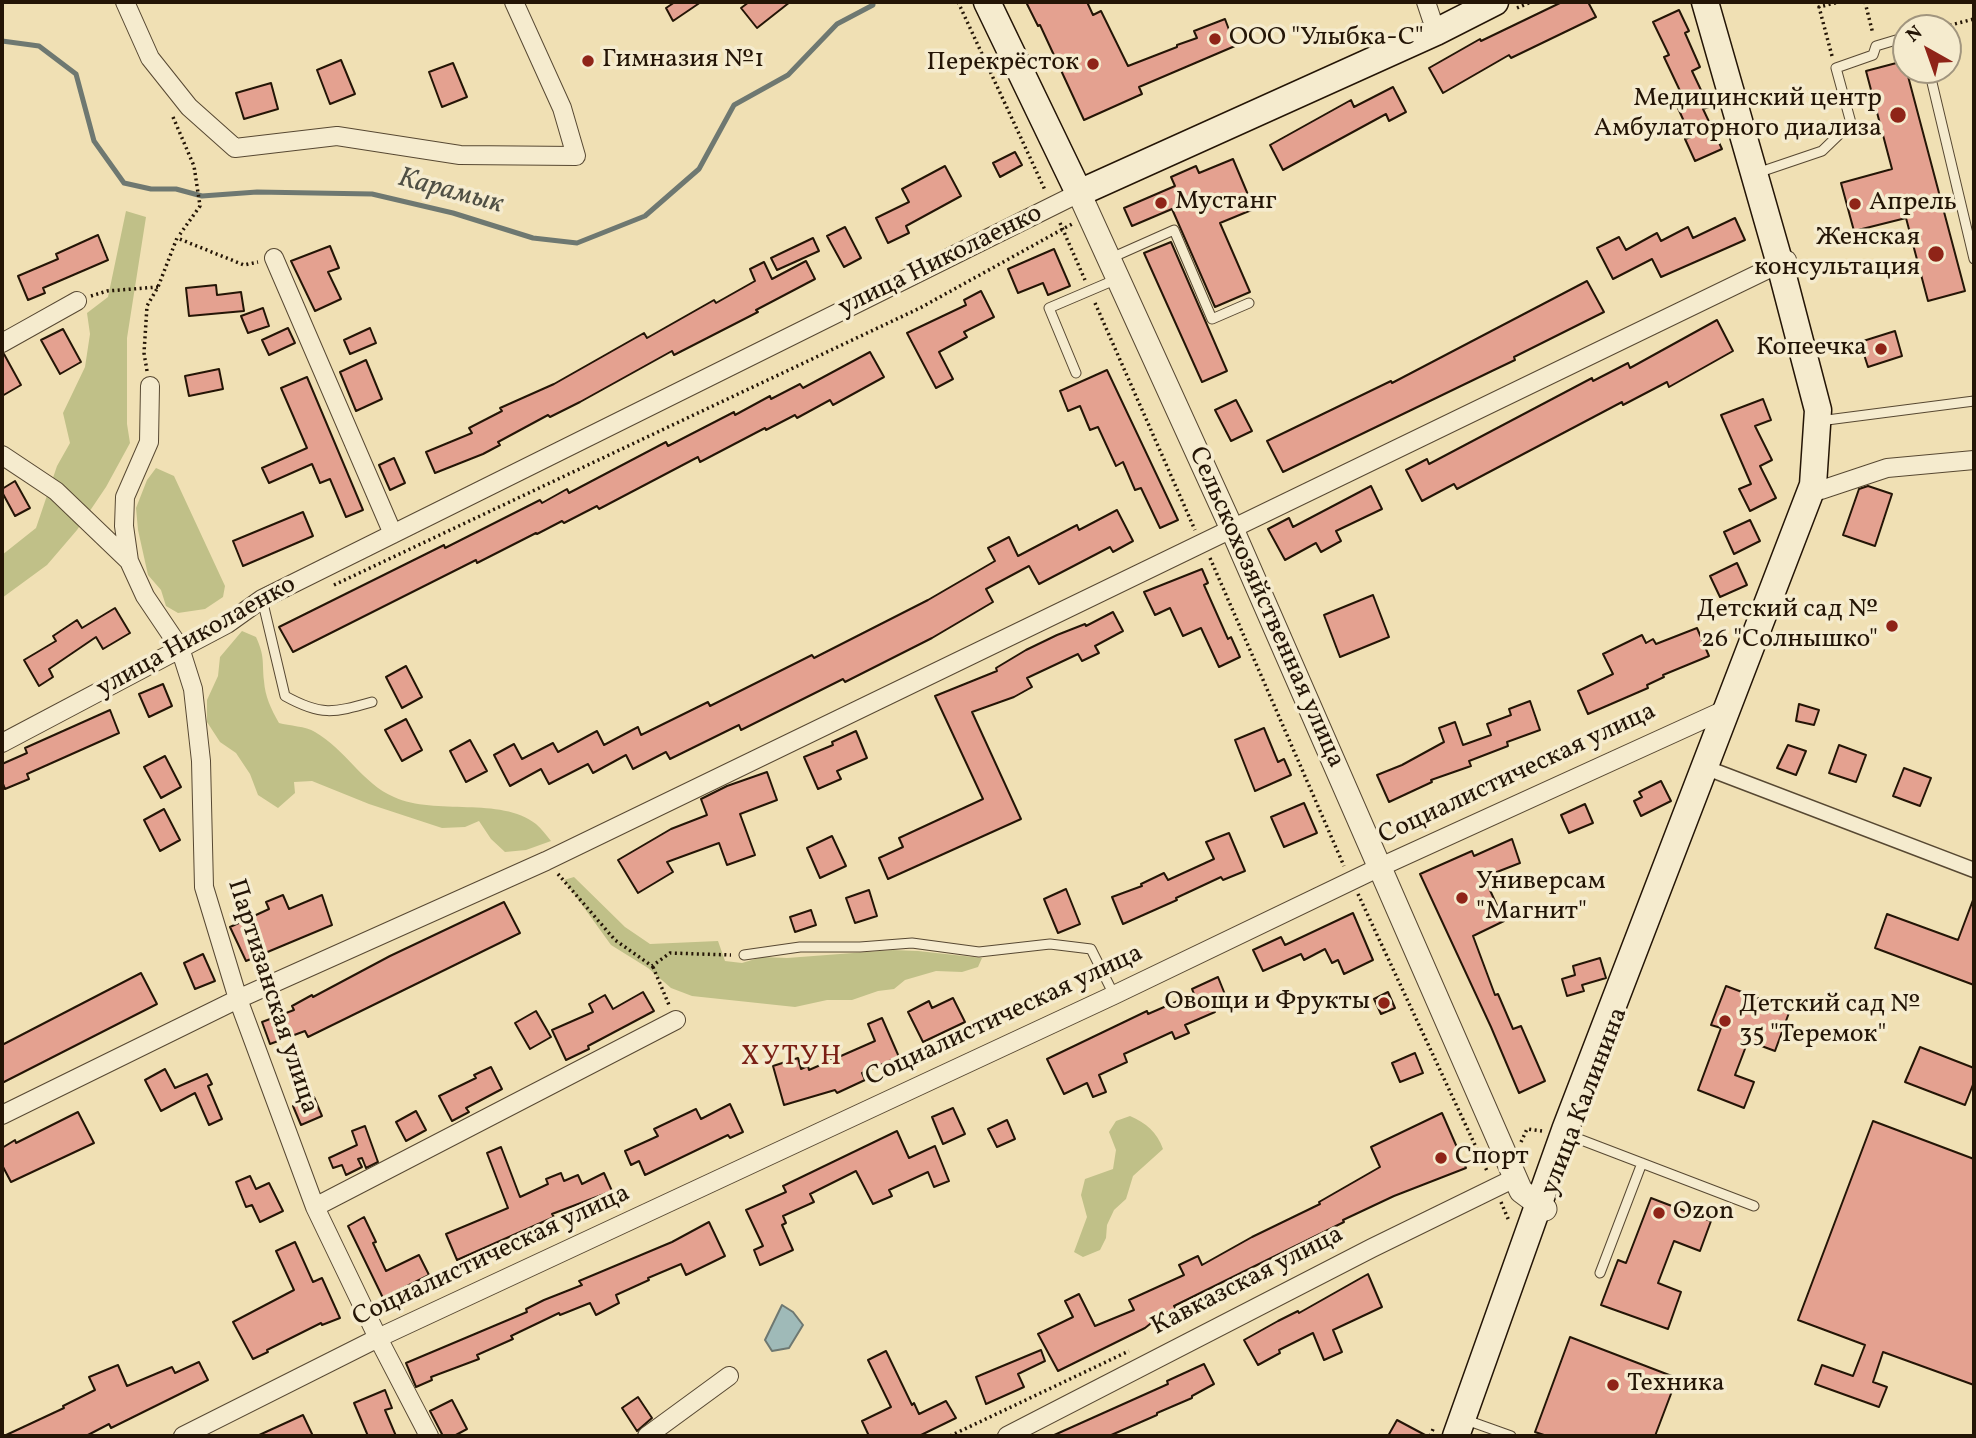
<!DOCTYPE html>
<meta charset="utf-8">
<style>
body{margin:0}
#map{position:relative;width:1976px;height:1438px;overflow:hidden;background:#f0e0b4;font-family:Vollkorn,serif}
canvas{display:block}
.frame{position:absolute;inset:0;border:4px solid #241506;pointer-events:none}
.north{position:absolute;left:1892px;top:14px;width:70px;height:70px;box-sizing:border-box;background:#f5ebce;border:2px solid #a1957e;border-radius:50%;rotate:320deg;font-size:19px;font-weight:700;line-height:28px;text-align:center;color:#241506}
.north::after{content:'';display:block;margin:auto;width:24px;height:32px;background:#8f2418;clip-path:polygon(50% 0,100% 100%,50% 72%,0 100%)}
</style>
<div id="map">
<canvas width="1976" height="1438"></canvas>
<div class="frame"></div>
<div class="north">N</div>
</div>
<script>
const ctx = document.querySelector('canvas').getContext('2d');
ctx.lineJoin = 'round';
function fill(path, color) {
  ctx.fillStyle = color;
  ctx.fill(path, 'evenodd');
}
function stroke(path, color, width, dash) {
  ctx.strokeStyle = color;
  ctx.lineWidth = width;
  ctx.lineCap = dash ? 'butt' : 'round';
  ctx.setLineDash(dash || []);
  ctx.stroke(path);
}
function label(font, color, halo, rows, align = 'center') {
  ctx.font = font + ' Vollkorn,serif';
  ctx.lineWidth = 7;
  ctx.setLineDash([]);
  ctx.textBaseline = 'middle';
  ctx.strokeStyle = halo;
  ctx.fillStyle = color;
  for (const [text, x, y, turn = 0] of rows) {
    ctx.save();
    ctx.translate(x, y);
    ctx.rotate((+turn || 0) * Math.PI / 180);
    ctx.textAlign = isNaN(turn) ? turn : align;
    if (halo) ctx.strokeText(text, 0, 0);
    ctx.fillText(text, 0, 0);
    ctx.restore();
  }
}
fill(new Path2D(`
 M126,211L146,217L127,338V424L130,443L106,487L77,530L47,565L2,598V555L36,528L57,466L70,443L63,413L85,367L90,334L87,313L108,297Z
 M156,468L174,476L225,586L223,597L205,609L178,613L166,606L161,590L148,575L138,530L136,508L147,480Z
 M242,631L256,637C265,657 262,661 264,681C265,696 271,709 279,723C289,726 306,726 315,732C345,749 363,784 394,797C436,816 500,796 536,824C542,829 546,835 551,841L526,850L505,852L491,839L479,821L465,827L442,828L369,804L312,781L294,782L295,793L278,808L258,795L250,774L236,753L220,742L207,722V700L218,676L220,657Z
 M574,877L625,927L650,944L718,941L725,961L742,963L762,957L787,958L893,950L918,951L982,958L978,967L962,972L936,971L905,980L894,989L878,991L852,1000H827L795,1007L692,996L671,988L648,968L611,945L564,880Z
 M1130,1116C1146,1123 1157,1132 1163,1149L1133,1176L1126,1199L1114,1210L1107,1225L1106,1238L1100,1250L1083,1257L1074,1252L1087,1217L1081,1195L1085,1179L1113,1169L1116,1150L1109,1132L1116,1121Z`), '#c0c088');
const water = new Path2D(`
 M782,1305L793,1312L803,1325L789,1348L772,1351L765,1340Z`);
fill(water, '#9fbab8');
stroke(water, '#6e7871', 2);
stroke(new Path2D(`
 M2,41L39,46L76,74L94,141L124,183L151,189H176L202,196L257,192L372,194L453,213L533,238L577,243L645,216L699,169L734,105L788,75L837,24L873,5V2`), '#6e7871', 5);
const building = new Path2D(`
 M675,2H701L673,21L666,8Z
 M749,2H790L757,28L741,8Z
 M1026,2H1087L1093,15L1101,11L1128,66L1177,47V45L1197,38L1194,31L1225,19L1235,46L1139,87L1142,94L1084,120L1040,25L1038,26Z
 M1562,2H1588L1596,17L1511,58L1509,55L1443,93L1429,68L1480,39L1481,41Z
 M1679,10L1689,31L1685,33L1700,67L1692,71L1709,107L1703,109L1722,149L1695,161L1685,139L1691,137L1673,97L1681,93L1664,57L1669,55L1653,22Z
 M341,60L355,94L330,104L317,70Z
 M1904,61L1965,291L1928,301L1906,218L1854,231L1841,183L1892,169L1866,71Z
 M453,63L467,97L442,107L429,72Z
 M271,83L278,109L244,119L236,93Z
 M1393,87L1406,112L1389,121L1386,114L1283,170L1270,145L1351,100L1354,107Z
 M1015,152L1022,165L1000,177L993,163Z
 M1233,159L1254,209L1220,223L1250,292L1215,307L1172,209L1132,226L1124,208L1175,186L1171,177L1196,166L1199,173Z
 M945,166L961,196L906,226L909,233L888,243L876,218L909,202L902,189Z
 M1735,218L1745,240L1661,277L1652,259L1613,279L1597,248L1619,237L1626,250L1657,233L1661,241L1688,227L1693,238Z
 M845,227L861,258L844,267L827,236Z
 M98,235L108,260L43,288L45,293L28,300L18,276L58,259L56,254Z
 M813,238L819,251L777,270L771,258Z
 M1171,242L1227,371L1202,382L1144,253Z
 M330,246L339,268L328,272L341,299L315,311L291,261Z
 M1054,249L1070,286L1048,295L1043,283L1018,293L1008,269Z
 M806,261L815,279L756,310L758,312L674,355L672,351L580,402L550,417L548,415L498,442L500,445L483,454L435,473L426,452L472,433L469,428L502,411L500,408L554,384L644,333L647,338L714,300L716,303L755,281L750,269L764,262L772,279Z
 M1587,281L1604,312L1514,357L1515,360L1494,370L1283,472L1267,441L1391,381L1392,383Z
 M216,285L217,295L241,292L244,311L189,316L186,288Z
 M981,291L994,317L964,332L967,337L939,352L953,379L936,388L907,333L966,305L964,300Z
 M263,308L269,326L248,333L241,316Z
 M1717,320L1733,351L1669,387L1667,382L1623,405L1622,402L1457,489L1454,484L1422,501L1406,470L1427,459L1429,464L1592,378L1593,381L1628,363L1630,368Z
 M288,328L295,343L269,355L262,340Z
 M370,328L376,343L350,354L344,340Z
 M63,329L81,362L60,374L41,340Z
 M1895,331L1902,356L1868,367L1860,342Z
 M870,352L884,377L833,405L830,400L797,418L795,415L766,430L765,428L700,462L698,457L599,509L597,506L564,523L562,521L537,534L536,533L477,563L476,560L293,652L279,627L444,545L445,548L540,500L542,503L567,489L569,493L666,442L668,446L734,412L735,415L770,396L771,399L800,384L803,388Z
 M2,354H4L21,385L2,396Z
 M366,360L382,399L356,411L340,372Z
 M219,369L223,389L189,396L185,376Z
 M1107,370L1178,520L1160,528L1141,488L1135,490L1123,462L1116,466L1098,427L1090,430L1080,406L1068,411L1060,391Z
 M307,377L363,510L346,517L330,479L320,483L312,464L269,483L262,468L307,448L281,388Z
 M1763,399L1771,420L1755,426L1772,460L1760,466L1776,498L1750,511L1739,489L1751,484L1721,415Z
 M1236,400L1252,431L1231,441L1215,410Z
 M394,458L405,483L390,490L379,465Z
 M15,481L30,508L15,516L2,492V489Z
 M1371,486L1382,509L1336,531L1341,541L1321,552L1316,543L1285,560L1268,529L1289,518L1293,527Z
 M1868,486L1892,494L1875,546L1843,535L1859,489Z
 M1117,510L1133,541L1113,552L1110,547L1039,584L1029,566L986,589L993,602L932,638L845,682L843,679L741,730L739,725L670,759L666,752L633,769L626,755L593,773L588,764L549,784L541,769L510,786L494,755L514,744L522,759L553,743L558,752L597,731L604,745L638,727L641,735L708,702L710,706L812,655L814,658L928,600L995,561L988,548L1009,537L1018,556L1077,525L1079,530Z
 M303,512L313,536L243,566L233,541Z
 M1750,520L1760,541L1734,554L1724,532Z
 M1737,563L1747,585L1720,597L1710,576Z
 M1202,569L1208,583L1204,585L1228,639L1231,637L1240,657L1219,667L1201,628L1183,636L1170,608L1155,615L1144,592Z
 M1373,595L1389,637L1340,657L1324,615Z
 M115,608L130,633L103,649L96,637L49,669L53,677L39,686L24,660L56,641L53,636L77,620L82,628Z
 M1113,612L1123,631L1095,646L1099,653L1082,661L1078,654L1027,678L1032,687L1014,697L972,712L1021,819L888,879L879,858L903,847L899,838L983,799L935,696L997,671L996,668L1026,650L1057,635L1085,624L1086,626Z
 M1697,628L1709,656L1663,675L1664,677L1647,685L1648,688L1588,714L1578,691L1613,674L1603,654L1642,635L1646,643L1653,639L1656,644Z
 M406,666L422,697L402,708L386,677Z
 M163,684L172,706L149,717L139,694Z
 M1530,701L1540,730L1507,742L1508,746L1469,761L1471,766L1431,780L1432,782L1389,802L1377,775L1402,765L1444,742L1439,728L1455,722L1463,745L1491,735L1487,724L1511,715L1509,709Z
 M1799,704L1819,710L1814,725L1796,721Z
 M110,710L119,733L27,774L29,779L5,789L2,781V764L27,753L25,748Z
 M406,719L422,750L402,761L385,730Z
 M1264,728L1278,762L1284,759L1291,775L1255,791L1235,740Z
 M856,731L867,758L837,771L841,779L818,789L804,757L833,745L832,742Z
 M470,740L487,771L466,782L450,751Z
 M1788,745L1806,751L1796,775L1777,768Z
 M1839,745L1866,755L1856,782L1829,773Z
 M165,756L181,787L161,798L144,767Z
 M1904,768L1931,778L1920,806L1893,796Z
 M767,772L777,800L740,814L755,855L727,865L719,843L667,862L673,872L638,893L618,860L671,829L707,815L701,799L727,786Z
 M1661,781L1671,801L1641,816L1634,801L1642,797L1639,792Z
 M1304,803L1317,833L1284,847L1271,817Z
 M1585,804L1593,823L1569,833L1561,815Z
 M164,809L180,840L160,851L144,820Z
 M1229,833L1245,871L1223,880L1221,877L1176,898L1177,900L1123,924L1112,897L1142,886L1141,884L1164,873L1168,880L1214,859L1206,842Z
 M832,836L846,866L820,878L807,848Z
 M1512,839L1520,863L1484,877L1504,921L1473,936L1495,995L1498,994L1513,1029L1521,1026L1545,1081L1519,1093L1491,1027L1420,874L1472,851L1474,856Z
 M1066,889L1080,924L1058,933L1044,899Z
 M869,890L877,916L855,923L846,898Z
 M283,895L289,909L322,895L332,925L246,961L230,927L269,909L266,902Z
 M1973,900L1974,985L1875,948L1887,914L1958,940Z
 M504,902L520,933L308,1037L305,1031L270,1044L262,1022L294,1010L292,1006L312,995L313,997L390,956Z
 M811,910L816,925L795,932L790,917Z
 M1353,913L1373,960L1344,974L1338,960L1332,963L1325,949L1304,960L1301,954L1263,971L1253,950L1281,937L1285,945Z
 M203,954L215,981L195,989L184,963Z
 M1600,958L1606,978L1582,985L1584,991L1567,996L1562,979L1575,975L1573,966Z
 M141,973L157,1004L2,1083V1045Z
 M1218,977L1226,997L1211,1003L1215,1012L1185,1025L1189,1033L1175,1039L1172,1032L1124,1054L1127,1062L1099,1075L1106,1092L1093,1097L1087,1083L1064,1094L1047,1059L1147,1011L1148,1014L1194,994L1192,989Z
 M1726,986L1790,1010L1775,1051L1748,1041L1735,1075L1754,1082L1744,1108L1698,1090L1721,1028L1711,1025Z
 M643,992L654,1011L588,1046L589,1049L566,1060L552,1030L593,1012L589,1004L605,995L613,1009Z
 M1388,992L1395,1008L1381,1014L1374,999Z
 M953,998L965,1022L923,1042L908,1012L929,1001L932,1008Z
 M536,1011L551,1037L530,1049L515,1023Z
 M882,1018L899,1057L862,1073L865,1080L837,1093L835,1090L784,1105L773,1066L798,1058L801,1069L808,1066L809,1070L875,1041L868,1024Z
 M1920,1047L1974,1068V1082L1965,1105L1905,1082Z
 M1415,1053L1423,1073L1400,1082L1392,1063Z
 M491,1067L502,1089L466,1108L469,1112L452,1121L439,1096L476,1078L474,1075Z
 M165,1069L175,1088L207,1074L212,1084L208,1086L222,1119L209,1125L195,1093L161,1111L145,1080Z
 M314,1097L322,1116L301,1125L293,1106Z
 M730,1104L743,1132L730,1138L728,1135L645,1175L639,1161L631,1165L625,1151L658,1136L654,1129L696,1109L701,1119Z
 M953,1108L965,1134L943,1144L932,1117Z
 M416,1111L426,1130L406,1141L396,1122Z
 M78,1112L94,1143L11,1182L2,1165V1148L15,1140L16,1143Z
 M1442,1113L1466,1168L1394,1196L1343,1220L1344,1222L1174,1306L1176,1309L1160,1316L1145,1328L1058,1371L1038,1334L1073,1317L1065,1301L1079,1294L1095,1326L1134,1310L1129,1300L1184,1275L1179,1265L1198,1256L1202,1265L1252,1237L1320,1204L1319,1202L1380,1167L1371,1147Z
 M1007,1120L1015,1139L997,1147L988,1129Z
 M1873,1121L1974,1159V1385L1883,1352L1873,1382L1887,1387L1879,1407L1815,1384L1822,1365L1853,1376L1865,1345L1798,1320Z
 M365,1126L378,1162L366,1168L362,1158L358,1159L362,1167L346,1175L342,1165L333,1168L329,1158L357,1145L352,1131Z
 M897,1131L909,1158L935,1146L949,1181L934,1187L928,1172L889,1190L892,1196L873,1204L856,1171L810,1194L814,1202L783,1216L786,1223L782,1225L793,1250L760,1265L754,1250L763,1246L746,1210L786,1192L783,1186Z
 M501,1147L520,1197L548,1184L546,1179L561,1173L564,1181L578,1175L582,1184L604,1173L612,1191L552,1214L554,1217L457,1260L446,1234L508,1208L487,1153Z
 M250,1176L256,1189L269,1183L283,1211L260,1222L252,1205L246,1207L236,1182Z
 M1651,1198L1711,1221L1700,1251L1674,1241L1658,1283L1681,1292L1668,1329L1601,1305L1618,1260L1626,1263Z
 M364,1217L376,1242L373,1243L386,1271L419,1255L429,1275L383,1298L348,1226Z
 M709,1222L725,1256L686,1275L681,1264L648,1278L649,1280L616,1295L619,1303L596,1315L590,1303L560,1315L559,1313L511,1336L513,1339L477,1355L479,1359L431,1377L432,1380L416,1387L406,1363L527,1312L526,1309L544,1300L582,1285L579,1281L672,1242Z
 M295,1242L313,1282L322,1278L340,1318L322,1325L321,1323L267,1350L268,1352L253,1359L233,1322L294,1290L276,1251Z
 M1368,1274L1382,1307L1333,1330L1342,1352L1324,1360L1313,1333L1279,1350L1280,1353L1258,1365L1244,1340L1278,1321L1298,1311L1299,1313Z
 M1570,1337L1677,1378L1655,1436H1547L1535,1432Z
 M1041,1350L1045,1361L1018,1374L1024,1387L986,1404L976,1377Z
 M886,1351L912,1405L914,1403L919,1414L946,1401L956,1418L919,1436H869L862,1421L891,1407L868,1360Z
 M199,1362L208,1380L111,1428L109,1424L86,1436H4L64,1408L63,1406L95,1390L89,1377L118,1365L127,1386L172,1367L175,1373Z
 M1204,1364L1214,1384L1192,1396V1398L1157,1413V1415L1109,1436H1052L1168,1384L1167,1381Z
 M385,1390L392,1408L385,1410L396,1436H368L354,1403Z
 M638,1397L652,1418L637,1431L622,1408Z
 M452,1400L467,1429L454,1436H443L430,1411Z
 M303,1415L313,1436H257Z
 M1397,1420L1427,1436H1388Z`);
fill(building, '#e4a190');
stroke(building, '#241506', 2);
const service = new Path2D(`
 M1929,70L1974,259
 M1763,171L1822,151L1851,123L1836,68L1873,55L1876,46L1906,37
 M1111,258L1174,230L1212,319L1249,303
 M1076,373L1049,308L1117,279
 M1827,420L1974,401
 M262,599L285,696C321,716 333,713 372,702
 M744,955L800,947H860L912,943L979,952L1050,944L1091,949L1114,995
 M1571,1136L1754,1206
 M1600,1273L1642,1163
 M1469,1421L1511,1436`);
const pedestrian = new Path2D(`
 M1712,770L1974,870`);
const minor = new Path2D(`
 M125,2L150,58L189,107L235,148L337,136L460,155L576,156L562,108L514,2
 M1426,2L1436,32
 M274,258L393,534
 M2,343L77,301
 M2,455L56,491L129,561L145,596L180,648L193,689L201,761L204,887L238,999L315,1207L378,1338L429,1436
 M1821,490L1887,468L1974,460
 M129,561L124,526L125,497L149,442L150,386
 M2,743L227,624L262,599L1079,193
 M2,1115L238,999L546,861L1787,260
 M315,1207L676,1020
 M183,1436L378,1338L1114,995L1378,868L1731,707
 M647,1436L729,1376
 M1007,1436L1372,1248L1515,1178`);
const tertiary = new Path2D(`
 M1079,193L1232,529L1521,1191L1545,1209`);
const secondary = new Path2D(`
 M987,2L1079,193L1436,32L1495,2
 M1456,1436L1565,1130L1813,485L1818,410L1778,257L1705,2`);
stroke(service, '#574832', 11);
stroke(pedestrian, '#574832', 17);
stroke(minor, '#574832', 20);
stroke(tertiary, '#574832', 25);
stroke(secondary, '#241506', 29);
stroke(new Path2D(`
 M958,2L1045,190
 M1865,2L1873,34
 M1517,8L1531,2
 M1939,28L1974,19
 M1832,56L1819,7L1839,2
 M173,117L194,166L200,206L178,237
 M1060,223L1085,280
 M91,296L107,291L158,287
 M1095,303L1195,530
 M147,371L144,353L147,306L158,287L177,238L244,265L258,262
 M1210,558L1344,866
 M334,585L920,308L1072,224
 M558,874L615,940L652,966L670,953L731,955
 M1358,894L1488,1173
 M653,967L669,1005
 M1521,1142L1527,1129L1542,1131
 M1501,1202L1509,1221
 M950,1436L1129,1351
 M1430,1436L1434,1427`), '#241506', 3.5, [2, 3.5]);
stroke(service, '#f5ebce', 9);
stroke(pedestrian, '#f5ebce', 14);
stroke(minor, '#f5ebce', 18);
stroke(tertiary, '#f5ebce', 23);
stroke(secondary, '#f5ebce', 26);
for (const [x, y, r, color] of [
 [1215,39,7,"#8f2418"],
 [588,61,7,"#8f2418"],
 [1093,64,7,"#8f2418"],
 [1898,115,9,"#8f2418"],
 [1161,203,7,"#8f2418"],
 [1855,204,7,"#8f2418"],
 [1936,254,9,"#8f2418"],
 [1881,349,7,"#8f2418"],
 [1892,626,7,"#8f2418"],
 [1462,898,7,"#8f2418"],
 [1384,1003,7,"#8f2418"],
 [1725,1021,7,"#8f2418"],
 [1441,1158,7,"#8f2418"],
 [1659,1213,7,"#8f2418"],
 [1613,1385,7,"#8f2418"]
]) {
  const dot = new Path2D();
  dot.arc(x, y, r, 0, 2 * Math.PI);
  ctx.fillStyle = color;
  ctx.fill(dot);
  stroke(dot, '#f5ebce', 2.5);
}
label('26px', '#241506', '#f5ebce', [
 ["ООО \"Улыбка-С\"",1229,39],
 ["Гимназия №1",602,61],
 ["Перекрёсток",1079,64,"right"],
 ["Медицинский центр",1882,100,"right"],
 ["Амбулаторного диализа",1882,130,"right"],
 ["Мустанг",1175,203],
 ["Апрель",1869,204],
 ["Женская",1920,239,"right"],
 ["консультация",1920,269,"right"],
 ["Копеечка",1867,349,"right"],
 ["Детский сад №",1878,611,"right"],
 ["26 \"Солнышко\"",1878,641,"right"],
 ["Универсам",1476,883],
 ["\"Магнит\"",1476,913],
 ["Овощи и Фрукты",1370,1003,"right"],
 ["Детский сад №",1739,1006],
 ["35 \"Теремок\"",1739,1036],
 ["Спорт",1455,1158],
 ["Ozon",1673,1213],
 ["Техника",1627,1385]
], 'left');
label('26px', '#241506', '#f5ebce', [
 ["улица Николаенко",941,262,-26],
 ["Сельскохозяйственная улица",1265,608,66],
 ["улица Николаенко",197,638,-29],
 ["Социалистическая улица",1518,775,-25],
 ["Партизанская улица",271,997,72],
 ["Социалистическая улица",1005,1017,-25],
 ["улица Калинина",1586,1102,-69],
 ["Социалистическая улица",492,1257,-25],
 ["Кавказская улица",1248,1282,-27]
]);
label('italic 28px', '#4f4f44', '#f5ebce', [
 ["Карамык",450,193,15]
]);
ctx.letterSpacing = '2px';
label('28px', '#7a1f14', '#f5ebce', [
 ["ХУТУН",792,1059]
]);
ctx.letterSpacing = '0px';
</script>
